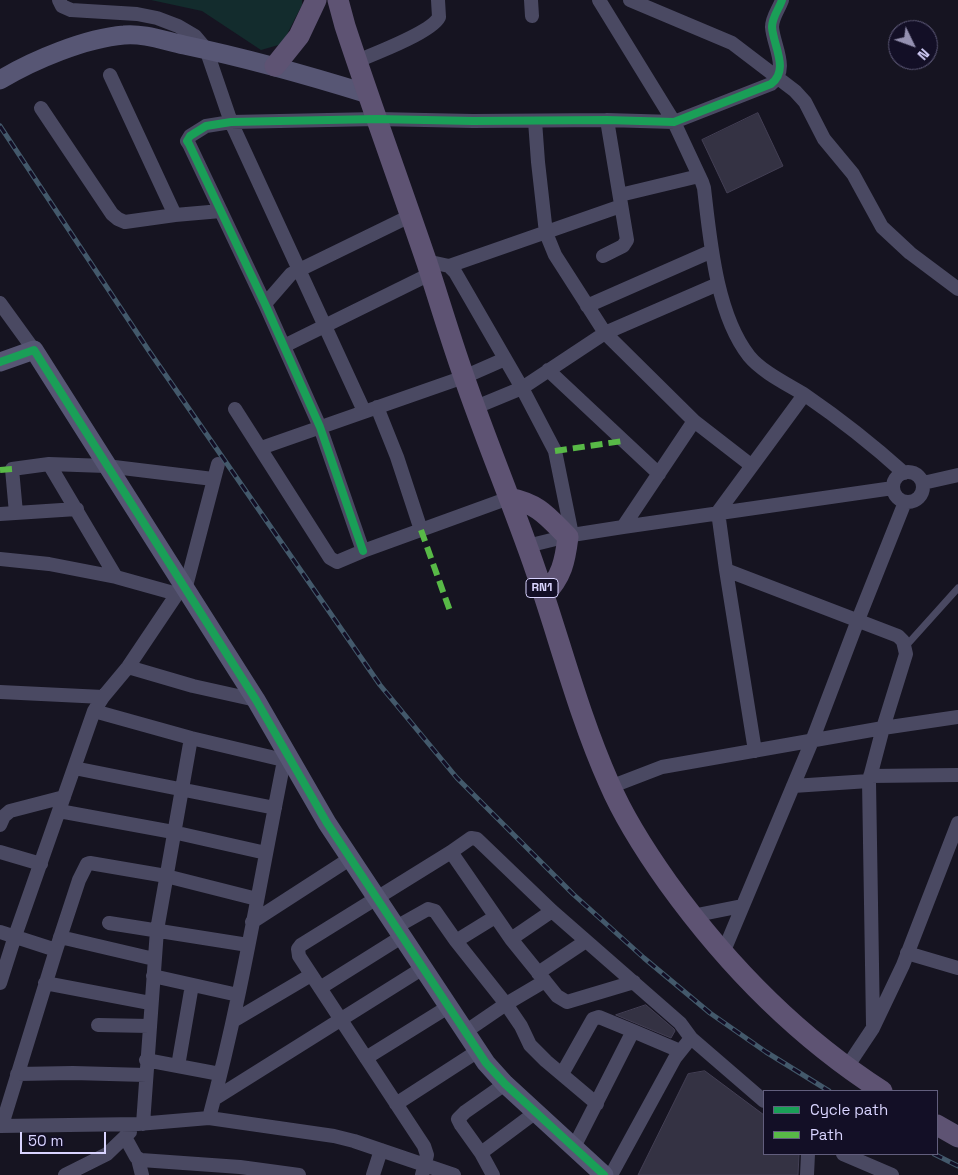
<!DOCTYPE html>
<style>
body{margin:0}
#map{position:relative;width:958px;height:1175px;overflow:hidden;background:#161421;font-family:"Space Grotesk",sans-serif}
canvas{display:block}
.legend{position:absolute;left:763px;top:1090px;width:175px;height:65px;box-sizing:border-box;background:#130f26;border:1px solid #625e7d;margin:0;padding:6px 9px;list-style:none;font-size:15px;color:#d9d4ff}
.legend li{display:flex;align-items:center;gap:10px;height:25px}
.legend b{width:25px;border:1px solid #625e7d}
.north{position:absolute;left:888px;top:20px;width:50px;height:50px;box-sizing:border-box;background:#130f26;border:1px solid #625e7d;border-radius:50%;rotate:132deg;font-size:14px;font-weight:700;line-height:20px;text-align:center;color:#d9d4ff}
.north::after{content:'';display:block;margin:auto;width:18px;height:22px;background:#9591b1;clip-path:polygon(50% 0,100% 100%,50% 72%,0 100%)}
.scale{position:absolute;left:20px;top:1132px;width:86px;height:22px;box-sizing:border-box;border:2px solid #d9d4ff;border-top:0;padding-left:6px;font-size:15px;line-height:18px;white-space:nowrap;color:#d9d4ff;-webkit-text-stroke:4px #130f26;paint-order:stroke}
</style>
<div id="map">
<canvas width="958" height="1175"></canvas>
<ul class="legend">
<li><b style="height:6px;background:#1a9f57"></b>Cycle path</li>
<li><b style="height:6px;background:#58b947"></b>Path</li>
</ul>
<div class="north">N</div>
<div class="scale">50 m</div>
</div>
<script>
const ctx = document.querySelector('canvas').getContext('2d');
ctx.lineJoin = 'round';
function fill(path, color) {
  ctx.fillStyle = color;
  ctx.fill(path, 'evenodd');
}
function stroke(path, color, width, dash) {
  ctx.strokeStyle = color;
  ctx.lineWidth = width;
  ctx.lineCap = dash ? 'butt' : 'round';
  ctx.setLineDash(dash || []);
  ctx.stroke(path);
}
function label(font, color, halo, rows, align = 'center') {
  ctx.font = font + ' "Space Grotesk",sans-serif';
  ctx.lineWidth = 4;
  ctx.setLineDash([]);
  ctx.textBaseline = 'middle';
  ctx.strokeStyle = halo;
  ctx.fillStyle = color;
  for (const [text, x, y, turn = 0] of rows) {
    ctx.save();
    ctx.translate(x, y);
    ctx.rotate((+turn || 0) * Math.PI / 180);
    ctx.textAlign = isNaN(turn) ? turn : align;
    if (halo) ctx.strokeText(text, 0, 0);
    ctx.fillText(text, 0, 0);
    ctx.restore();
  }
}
fill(new Path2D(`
 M151,0H302V5L282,44L261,50L202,11Z`), '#132c2d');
const building = new Path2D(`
 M758,113L783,166L727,193L702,140Z
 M646,1005L674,1029L675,1031L671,1038L616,1015Z
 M705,1071L764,1115V1154H799L798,1175H638L688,1074Z`);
fill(building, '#343243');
stroke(building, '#433f54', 1);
stroke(new Path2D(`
 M905,647L958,588`), '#4a4962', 7);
stroke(new Path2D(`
 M59,0L62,6L71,10L137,14L157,18L178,26L195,36L206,49L231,122L364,411
 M531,0L532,16
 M599,0L674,122L702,182L704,188C710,239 716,314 749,356C762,372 787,384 805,395C840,419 873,445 904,473
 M630,0L732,43L795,91L805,102L824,139L853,174L882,227L910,253L958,289
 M357,61C374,54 432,32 439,17L438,0
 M110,75L175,215
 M41,108L112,214L118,219L125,222L175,215L221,211
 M535,121L538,162L546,233L555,255L605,333L694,421L752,466
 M620,195L699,176
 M603,256L623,246L627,240L607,120
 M426,261L449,266L455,272L522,388L555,451L572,535
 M449,266L621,206
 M0,303L34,350
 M265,304L291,274L410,216
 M587,306L712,251
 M284,346L430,274
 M548,370L659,474
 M804,395L718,512L726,570L898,636L903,641L906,654L883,728L958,717
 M377,407L397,457L421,530
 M476,407L522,388L605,333L718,284
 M235,409L330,558L337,562L363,551L509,498
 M261,448L464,377L505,359
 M49,464L116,577
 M893 487a15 15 0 1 1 30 0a15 15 0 1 1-30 0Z
 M923,483L958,475
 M16,513L12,469L49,464L106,466L213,479
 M0,514L77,509
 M623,527L694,421
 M527,546L572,535L623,527L893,488
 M363,551L320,427L265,304L189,144L187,141L190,136L206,126L231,122L377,119L473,121L607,120L674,122L771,84C790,70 773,45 772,27C772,17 779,9 782,0
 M0,559L49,564L116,577L177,594
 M726,570L755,751
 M128,667L193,686L256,700
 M0,692L103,697
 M94,711L191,738L292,762
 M74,768L275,808
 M870,776L958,775
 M869,781L873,1025
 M610,787L662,767L883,728L869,781L793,786
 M59,811L173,832L266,853
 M0,825L4,816L10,811L64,797
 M0,852L41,864
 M451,852L471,838L477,839L552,911L680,1023L691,1038
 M692,916L742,906
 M252,922L351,858
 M109,923L248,945
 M396,927L428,909L435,911L456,941L506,1004L521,1026L530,1045L546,1061L597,1104
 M0,932L56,950
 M60,937L154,959
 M511,939L552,911
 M456,941L495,917
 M723,953L812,741L858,620L905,502
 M907,953L958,968
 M538,973L586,941
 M153,976L238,995
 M545,981L557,996L567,1002L634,982
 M0,983L15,936L94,711L103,697L128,667L177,594L185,590L218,464
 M45,983L150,1003
 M320,988L403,936
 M233,1021L311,975
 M98,1025L149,1026
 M366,1058L448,1007
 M146,1060L220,1074
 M178,1066L192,985
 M847,1067L873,1028L903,965L958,823
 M17,1074L73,1073L146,1075
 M562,1074L593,1019L599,1017L633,1031
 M214,1099L423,968
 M396,1104L478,1051
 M209,1118C241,1001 260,880 284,761
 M143,1124L157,930L191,738
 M2,1125L56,950L79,880L87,864L90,863L166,876L257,899
 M0,1126L138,1124L209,1118L334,1136L354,1141L454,1175
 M125,1137L136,1157L141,1160L240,1167L299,1175
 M574,1147L633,1031L680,1051
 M481,1153L536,1112
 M843,1154L892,1175
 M138,1159L142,1175
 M65,1175L107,1154L130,1132
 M373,1175L381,1150
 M422,1175L427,1155L424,1146L299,956L298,949L301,945L451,852L511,939L545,981L506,1004L465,1032
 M493,1175L481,1153L461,1125L458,1119L465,1112L505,1084
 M611,1175L675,1058L691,1038L764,1101
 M807,1175L808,1154`), '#4a4962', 14);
stroke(new Path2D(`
 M0,80C33,60 86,38 124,35C143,33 165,41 184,45C246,58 307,75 368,94
 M0,362L34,350L256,700L327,823L486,1063L505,1084L604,1175`), '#575674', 19);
stroke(new Path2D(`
 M338,0L345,26C371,105 400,184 427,263C439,300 450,337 463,374C483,432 506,488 527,546C556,624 575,707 609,783C624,818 646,852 668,883C727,965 798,1037 882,1091
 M275,66L299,36L316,0
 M509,498C539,504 547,516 568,537C565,561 562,577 544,595
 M937,1125L958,1137`), '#5e5373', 21);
const rail = new Path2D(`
 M0,126L149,351L380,685L457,778L573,894L644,958L710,1013L766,1052L829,1091
 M934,1154L958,1166`);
stroke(rail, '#43596b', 5);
stroke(rail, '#130f26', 3, [9]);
stroke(new Path2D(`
 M555,451L623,441
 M0,470L12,469
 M421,530L450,611`), '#58b947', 6, [12, 6]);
stroke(new Path2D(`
 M0,362L34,350L256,700L327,823L486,1063L505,1084L604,1175
 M363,551L320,427L265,304L189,144L187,141L190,136L206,126L231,122L377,119L473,121L607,120L674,122L771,84C790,70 773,45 772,27C772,17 779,9 782,0`), '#1a9f57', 8);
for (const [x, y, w] of [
 [542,588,32]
]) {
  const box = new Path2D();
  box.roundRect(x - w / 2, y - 9.5, w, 19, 4);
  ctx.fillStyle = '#130f26';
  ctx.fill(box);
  stroke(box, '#d9d4ff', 1);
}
label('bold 12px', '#d9d4ff', null, [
 ["RN1",542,588]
]);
</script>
